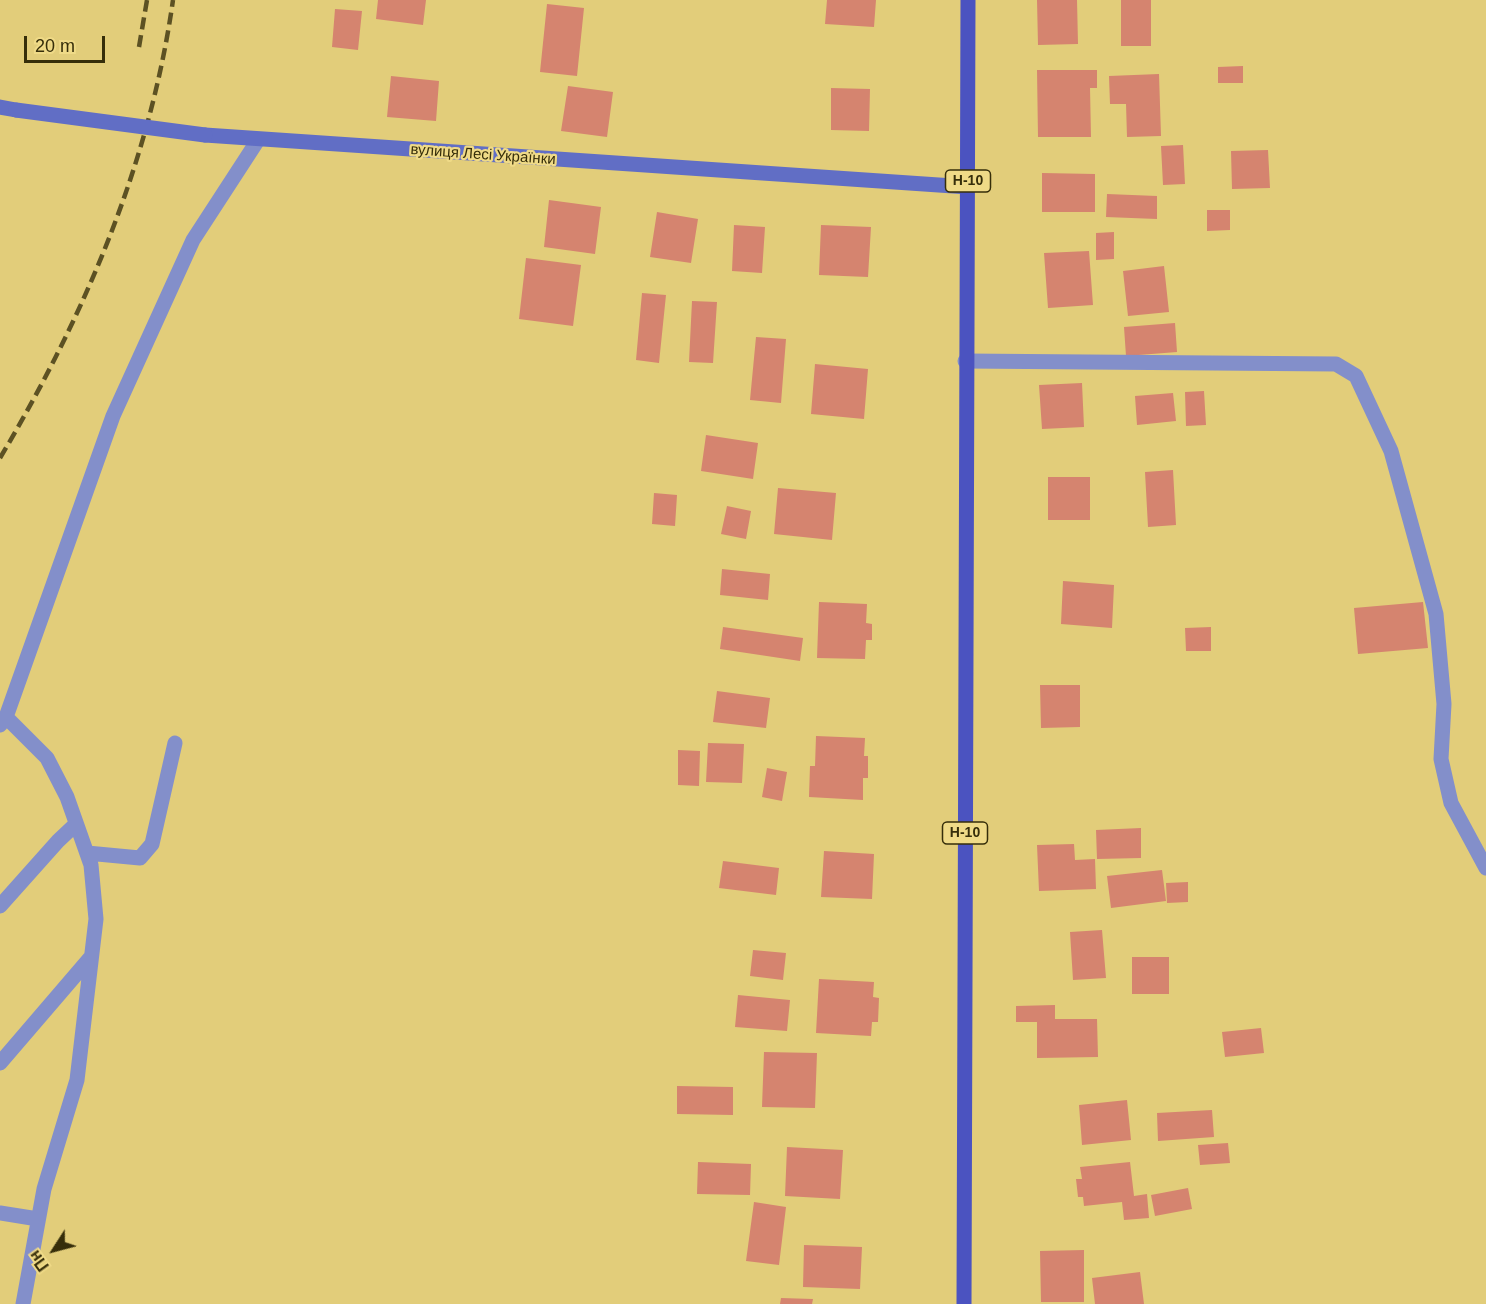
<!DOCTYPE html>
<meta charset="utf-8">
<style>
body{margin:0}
#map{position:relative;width:1486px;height:1304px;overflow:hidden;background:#e2cd7a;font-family:Arial,sans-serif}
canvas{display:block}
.north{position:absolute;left:24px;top:1220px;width:60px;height:60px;-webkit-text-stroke:4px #efda87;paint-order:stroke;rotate:234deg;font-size:16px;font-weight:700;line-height:24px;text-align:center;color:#362e0a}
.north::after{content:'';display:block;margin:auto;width:21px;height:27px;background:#362e0a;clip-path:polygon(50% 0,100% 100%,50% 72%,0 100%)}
.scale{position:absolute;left:24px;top:36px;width:81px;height:27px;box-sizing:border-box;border:3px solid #362e0a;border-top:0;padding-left:8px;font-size:18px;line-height:21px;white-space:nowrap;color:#362e0a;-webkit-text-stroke:4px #efda87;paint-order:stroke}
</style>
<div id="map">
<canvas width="1486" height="1304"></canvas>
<div class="north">Пн</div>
<div class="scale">20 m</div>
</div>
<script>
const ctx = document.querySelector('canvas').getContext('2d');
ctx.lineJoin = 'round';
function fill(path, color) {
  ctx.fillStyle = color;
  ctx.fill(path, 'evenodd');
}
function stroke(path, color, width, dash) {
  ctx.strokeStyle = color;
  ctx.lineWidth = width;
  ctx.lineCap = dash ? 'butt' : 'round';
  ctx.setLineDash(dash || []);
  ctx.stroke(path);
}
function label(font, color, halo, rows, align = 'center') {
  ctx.font = font + ' Arial,sans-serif';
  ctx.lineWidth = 4.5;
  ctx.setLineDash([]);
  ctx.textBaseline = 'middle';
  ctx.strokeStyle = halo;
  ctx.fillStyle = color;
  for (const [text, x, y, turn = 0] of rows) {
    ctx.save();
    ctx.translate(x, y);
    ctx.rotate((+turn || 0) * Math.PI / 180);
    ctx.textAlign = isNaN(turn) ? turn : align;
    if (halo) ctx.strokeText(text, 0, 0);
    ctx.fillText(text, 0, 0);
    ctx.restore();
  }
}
fill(new Path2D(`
 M378,0H426L423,25L376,19Z
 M827,0H876L874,27L825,24Z
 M1037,0H1077L1078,44L1038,45Z
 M1121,0H1151V46H1121Z
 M547,4L584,8L577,76L540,72Z
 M335,9L362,11L358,50L332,47Z
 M1243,66V83H1218V67Z
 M1037,70H1097V88H1090L1091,137H1038Z
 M1159,74L1161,136L1127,137L1126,104H1110L1109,76Z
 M391,76L439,81L436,121L387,117Z
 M568,86L613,92L607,137L561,131Z
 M831,88L870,89L869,131L831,130Z
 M1183,145L1185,184L1163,185L1161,146Z
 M1268,150L1270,188L1232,189L1231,151Z
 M1042,173L1095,174V212H1042Z
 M1107,194L1157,196V219L1106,217Z
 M549,200L601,207L595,254L544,247Z
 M1207,210H1230V230L1207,231Z
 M657,212L698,219L691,263L650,257Z
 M734,225L765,227L762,273L732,271Z
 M821,225L871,227L868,277L819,275Z
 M1114,232V259L1096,260V233Z
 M1089,251L1093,305L1048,308L1044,253Z
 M526,258L581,265L573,326L519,319Z
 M1164,266L1169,312L1128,316L1123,271Z
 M642,293L666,295L659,363L636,360Z
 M692,301L717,302L713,363L689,362Z
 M1175,323L1177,352L1126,356L1124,327Z
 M756,337L786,339L781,403L750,400Z
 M815,364L868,369L864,419L811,414Z
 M1082,383L1084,427L1042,429L1039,385Z
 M1204,391L1206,425L1186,426L1185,392Z
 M1173,393L1176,421L1137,425L1135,396Z
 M706,435L758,443L753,479L701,471Z
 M1173,470L1176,525L1148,527L1145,472Z
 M1048,477H1090V520H1048Z
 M778,488L836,493L832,540L774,534Z
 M654,493L677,495L675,526L652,524Z
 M727,506L751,511L746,539L721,534Z
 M722,569L770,574L768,600L720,595Z
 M1063,581L1114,585L1112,628L1061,624Z
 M819,602L867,604L866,623L872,624V640H866L865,659L817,658Z
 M1423,602L1428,648L1358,654L1354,608Z
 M723,627L803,638L800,661L720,649Z
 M1211,627V651H1186L1185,628Z
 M1040,685H1080V727L1041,728Z
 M717,691L770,698L766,728L713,722Z
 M816,736L865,738L864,756H868V778H863V800L809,797L810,766H815Z
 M708,743L744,744L742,783L706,782Z
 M678,750L700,751L699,786L678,785Z
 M767,768L787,772L782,801L762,797Z
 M1141,828V858L1097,859L1096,830Z
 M1074,844L1075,860L1095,859L1096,889L1039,891L1037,845Z
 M824,851L874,854L872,899L821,897Z
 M723,861L779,868L776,895L719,888Z
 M1162,870L1166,901L1111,908L1107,876Z
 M1188,882V902L1167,903L1166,883Z
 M1102,930L1106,978L1073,980L1070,932Z
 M753,950L786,953L783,980L750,976Z
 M1132,957H1169V994H1132Z
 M819,979L874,982L873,997L879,998L878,1022H872L871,1036L816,1033Z
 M738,995L790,1000L787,1031L735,1027Z
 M1055,1005V1019H1097L1098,1057L1037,1058V1022H1016V1006Z
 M1261,1028L1264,1053L1225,1057L1222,1032Z
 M764,1052L817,1053L815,1108L762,1107Z
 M677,1086L733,1087V1115L677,1114Z
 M1127,1100L1131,1140L1082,1145L1079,1105Z
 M1212,1110L1214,1137L1158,1141L1157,1113Z
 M1228,1143L1230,1163L1200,1165L1198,1145Z
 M787,1147L843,1150L840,1199L785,1196Z
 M698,1162L751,1164L750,1195L697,1194Z
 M1130,1162L1134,1196L1147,1194L1149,1218L1124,1220L1122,1202L1084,1206L1083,1197H1078L1076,1179H1082L1080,1167Z
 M1188,1188L1192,1209L1155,1216L1151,1195Z
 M754,1202L786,1207L779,1265L746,1261Z
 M804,1245L862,1247L860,1289L803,1287Z
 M1084,1250V1302H1041L1040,1251Z
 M1140,1272L1144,1304H1095L1092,1278Z
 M781,1298L813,1299L812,1304H780Z`), '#d5846f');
stroke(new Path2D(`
 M965,361L1336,364L1356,376L1391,451L1436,614L1444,704L1441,759L1451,803L1486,868
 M6,717L47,758L67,797L91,865L96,919L77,1080L44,1189L23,1304
 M0,725L6,717L113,416L193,240L258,140
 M87,853L140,858L152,844L175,743
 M0,906L58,841L76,824
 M0,1063L91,957
 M0,1213L38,1219`), '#838fca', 15);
stroke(new Path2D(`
 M0,107L16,110
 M205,135L968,187`), '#616ec5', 15);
stroke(new Path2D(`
 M964,1304L968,0`), '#4b53c0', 15);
stroke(new Path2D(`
 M139,47L147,0
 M0,458C84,317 150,163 173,0`), '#5c5123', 4.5, [12, 6]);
stroke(new Path2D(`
 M16,110L205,135`), '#616ec5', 15);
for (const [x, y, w] of [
 [968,181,45],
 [965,833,45]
]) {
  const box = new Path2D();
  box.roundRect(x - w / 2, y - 11, w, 22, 4.5);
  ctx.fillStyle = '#efda87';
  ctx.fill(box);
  stroke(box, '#362e0a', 1.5);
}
label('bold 14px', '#362e0a', null, [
 ["Н-10",968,181],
 ["Н-10",965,833]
]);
label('15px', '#362e0a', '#efda87', [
 ["вулиця Лесі Українки",483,155,4]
]);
</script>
